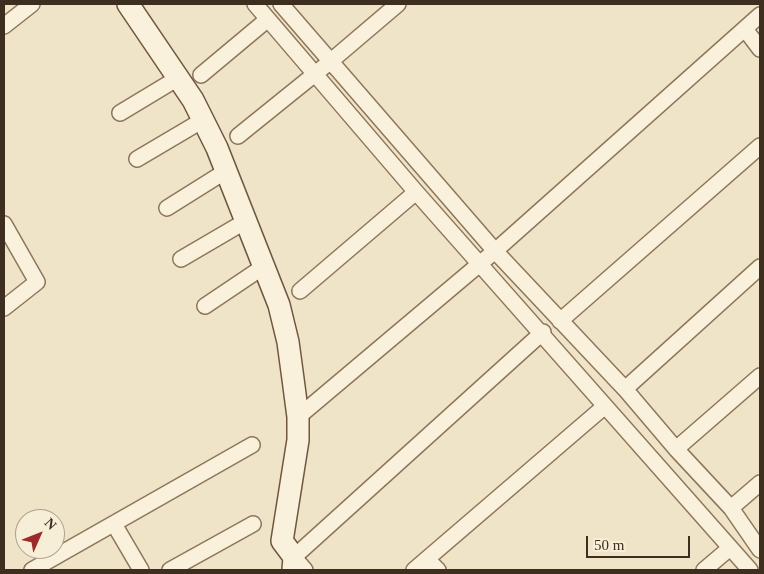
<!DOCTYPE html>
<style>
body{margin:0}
#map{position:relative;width:764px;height:574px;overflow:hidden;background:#f0e4c8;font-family:Georgia,serif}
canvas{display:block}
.frame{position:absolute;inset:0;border:5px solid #3d2e20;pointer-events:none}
.north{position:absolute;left:15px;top:509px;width:50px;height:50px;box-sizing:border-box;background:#f7eed8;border:1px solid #ada18e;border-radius:50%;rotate:46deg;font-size:14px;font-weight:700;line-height:20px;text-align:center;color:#3d2e20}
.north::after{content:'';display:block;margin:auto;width:18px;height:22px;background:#9e2a2b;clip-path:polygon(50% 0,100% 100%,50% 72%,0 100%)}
.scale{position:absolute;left:586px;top:536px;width:104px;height:22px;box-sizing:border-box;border:2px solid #3d2e20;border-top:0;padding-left:6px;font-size:15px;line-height:18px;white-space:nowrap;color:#3d2e20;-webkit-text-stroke:4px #f7eed8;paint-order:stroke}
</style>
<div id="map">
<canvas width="764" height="574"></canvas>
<div class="frame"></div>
<div class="north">N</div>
<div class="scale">50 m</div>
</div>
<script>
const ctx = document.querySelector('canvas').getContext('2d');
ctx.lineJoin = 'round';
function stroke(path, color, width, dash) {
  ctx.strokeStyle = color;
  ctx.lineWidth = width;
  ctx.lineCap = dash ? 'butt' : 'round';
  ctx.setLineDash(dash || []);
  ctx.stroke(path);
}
const street = new Path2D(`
 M255,4L416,192L750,570
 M281,4L495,251L625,389L676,449L731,508L760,483
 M4,26L32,4
 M745,29L760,49
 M201,75L268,19
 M120,113L178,78
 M238,136L331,61L398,4
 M137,159L203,120
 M167,208L226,171
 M4,224L37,282L4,308
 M181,259L246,221
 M300,291L416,192
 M205,306L263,267
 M560,321L760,146
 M625,389L760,267
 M298,417L495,251L760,15
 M676,449L760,376
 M731,508L760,550
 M114,524L141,570
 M427,559L438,570
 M32,570L252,445
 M170,570L253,524
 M305,570L294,557L543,332
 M414,570L605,406
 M704,570L730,548`);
const secondary = new Path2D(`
 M128,4L193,100L217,148L279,305L288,342L293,379L298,417V440L282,541L294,557L293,570`);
stroke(street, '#8d765c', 18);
stroke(secondary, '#6f573f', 24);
stroke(street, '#faf1dc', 15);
stroke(secondary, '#faf1dc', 21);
</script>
